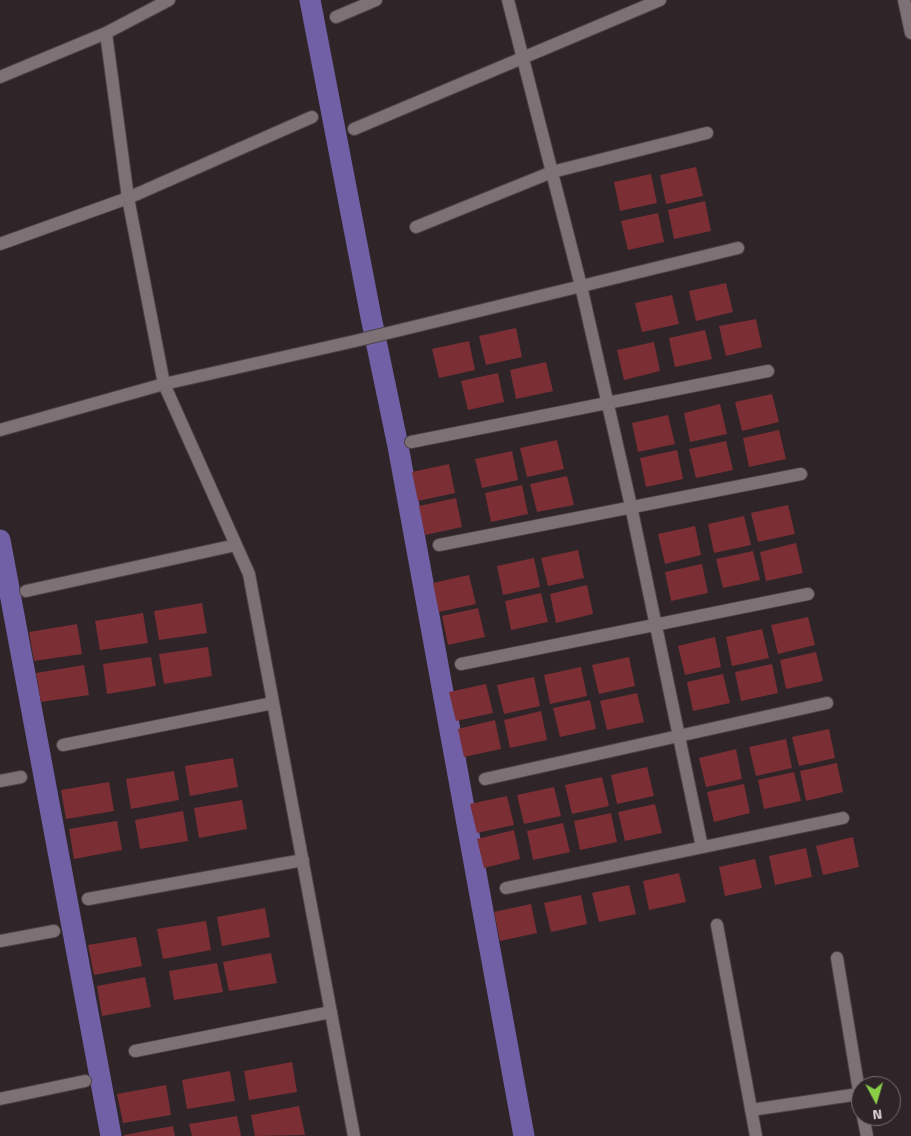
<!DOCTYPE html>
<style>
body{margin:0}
#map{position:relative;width:911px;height:1136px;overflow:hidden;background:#2f2529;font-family:"Titillium Web",sans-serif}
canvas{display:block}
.north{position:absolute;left:851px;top:1076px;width:50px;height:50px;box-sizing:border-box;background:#2f2529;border:1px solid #756d70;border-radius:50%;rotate:174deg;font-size:14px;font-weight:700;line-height:20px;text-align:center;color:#dfd8db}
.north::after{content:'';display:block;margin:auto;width:18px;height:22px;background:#8ace48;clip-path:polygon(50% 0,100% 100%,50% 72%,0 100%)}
</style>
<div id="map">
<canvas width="911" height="1136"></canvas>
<div class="north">N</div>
</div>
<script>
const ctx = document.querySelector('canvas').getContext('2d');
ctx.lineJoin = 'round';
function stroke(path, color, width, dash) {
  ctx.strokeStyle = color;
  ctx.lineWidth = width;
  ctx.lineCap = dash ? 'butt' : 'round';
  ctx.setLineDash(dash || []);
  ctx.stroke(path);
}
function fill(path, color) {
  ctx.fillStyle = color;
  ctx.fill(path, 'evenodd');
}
stroke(new Path2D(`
 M310,0L371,317L398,446L524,1136
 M0,540L111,1136`), '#7160a5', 21);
fill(new Path2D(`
 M696,167L703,196L666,204L660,175Z
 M651,174L657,203L620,211L614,182Z
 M705,201L711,231L674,239L668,210Z
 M658,213L664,242L628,250L621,221Z
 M726,283L733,312L696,321L689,291Z
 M672,295L679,324L642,332L635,303Z
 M756,319L762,347L726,356L719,326Z
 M516,328L522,357L486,365L479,336Z
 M705,330L712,359L675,367L669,338Z
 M469,341L475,370L439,378L432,349Z
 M654,342L660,371L624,380L617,350Z
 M546,362L553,391L516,399L510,370Z
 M498,373L504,402L468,410L461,381Z
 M772,394L779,422L742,431L735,402Z
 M720,404L727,434L690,442L684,413Z
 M668,415L675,444L638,452L632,423Z
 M779,430L786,459L749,467L743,438Z
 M557,440L564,469L527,477L520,448Z
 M726,441L733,470L696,478L689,449Z
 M677,450L683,479L646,487L640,458Z
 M512,451L518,480L482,488L475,459Z
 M449,464L455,493L418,501L412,472Z
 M567,476L574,505L537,512L530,484Z
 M522,485L528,514L491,522L485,493Z
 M456,498L462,527L425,535L419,506Z
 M788,505L795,534L758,542L751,513Z
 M744,516L751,545L714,553L708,524Z
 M695,526L701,555L665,564L658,534Z
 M796,543L803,573L766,581L760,552Z
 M578,550L584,578L548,586L541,558Z
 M753,551L760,580L723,588L716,559Z
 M534,558L540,587L503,595L497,566Z
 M702,564L708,593L671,601L665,572Z
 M469,575L476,604L439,612L433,583Z
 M587,585L593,614L556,623L550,594Z
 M541,593L548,622L511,630L505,601Z
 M202,603L207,633L159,640L154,611Z
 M478,608L485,637L448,645L442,616Z
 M143,613L148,643L100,650L95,621Z
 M808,617L815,645L778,654L771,625Z
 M77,624L82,654L34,661L29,632Z
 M762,629L769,658L732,666L726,637Z
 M715,637L721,667L685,675L678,646Z
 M208,647L212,676L164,684L159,654Z
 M816,652L823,681L786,689L780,660Z
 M151,657L156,686L107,694L103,664Z
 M629,657L635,686L599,694L592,665Z
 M772,664L778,693L741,701L735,672Z
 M84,665L89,695L41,702L36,673Z
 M581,667L587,696L550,704L544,675Z
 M723,674L730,703L693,711L687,682Z
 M534,677L540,706L504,714L497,685Z
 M486,684L493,713L456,721L449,692Z
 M637,693L644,722L607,730L600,701Z
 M590,700L596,729L560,737L553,708Z
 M541,711L547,740L510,748L504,720Z
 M495,720L501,749L464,757L458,729Z
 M829,729L835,758L799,766L792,737Z
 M786,739L792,768L756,776L749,747Z
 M736,749L742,779L706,787L699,758Z
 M233,758L238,787L190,796L185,766Z
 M837,763L843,792L806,801L800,771Z
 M647,767L654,796L617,804L611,775Z
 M174,771L179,800L131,809L126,779Z
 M794,772L801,801L764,809L758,780Z
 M602,777L609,806L572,814L565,785Z
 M109,782L114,811L66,819L61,790Z
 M744,784L750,813L714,822L707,792Z
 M554,787L561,816L524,824L517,795Z
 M507,796L514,825L477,833L470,804Z
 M242,800L247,829L199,838L194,808Z
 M655,804L662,833L625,841L618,812Z
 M183,811L188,841L140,849L135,820Z
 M611,813L617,842L580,850L574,821Z
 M117,821L122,850L74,859L69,829Z
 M563,823L570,852L533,860L527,831Z
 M514,830L520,859L484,868L477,839Z
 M853,837L859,867L823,875L816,846Z
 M806,848L812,877L775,885L769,856Z
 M755,859L762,888L725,896L719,867Z
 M679,873L686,902L649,910L643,881Z
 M629,885L636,914L599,922L592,893Z
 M581,895L587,924L551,932L544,903Z
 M531,904L537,933L500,941L494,912Z
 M265,908L270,937L222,946L217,917Z
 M206,921L211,950L163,959L157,929Z
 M136,937L142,966L94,975L88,945Z
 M271,953L277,983L229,991L223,962Z
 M217,963L223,992L174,1000L169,971Z
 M145,977L151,1007L102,1016L97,986Z
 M292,1062L297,1092L249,1100L244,1071Z
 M230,1071L235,1101L187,1109L182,1080Z
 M166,1085L171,1115L123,1123L117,1094Z
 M299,1106L305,1135L255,1136L251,1115Z
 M237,1116L241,1136H192L189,1124Z
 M173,1126L175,1136H124V1135Z`), '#7b2e34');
const minor = new Path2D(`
 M508,0L581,286L631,506L702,847
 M904,0L911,33
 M336,17L376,0
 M106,33L128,198L164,384L249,574L354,1136
 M0,77L106,33L169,0
 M354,129L660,0
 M416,227L552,172L707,133
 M0,244L128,198L312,117
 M0,430L164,384L355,341L738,248
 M411,442L768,371
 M439,545L801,474
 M26,591L236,545
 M461,664L808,594
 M63,745L273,703
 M485,779L827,703
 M0,781L21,777
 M506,888L843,818
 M88,899L303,860
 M717,925L756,1136
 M0,941L54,931
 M837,958L861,1103
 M135,1051L331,1012
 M0,1099L85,1081
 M751,1110L859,1094
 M863,1116L867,1136`);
stroke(minor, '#4b4346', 14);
stroke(minor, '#7d7176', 12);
</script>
